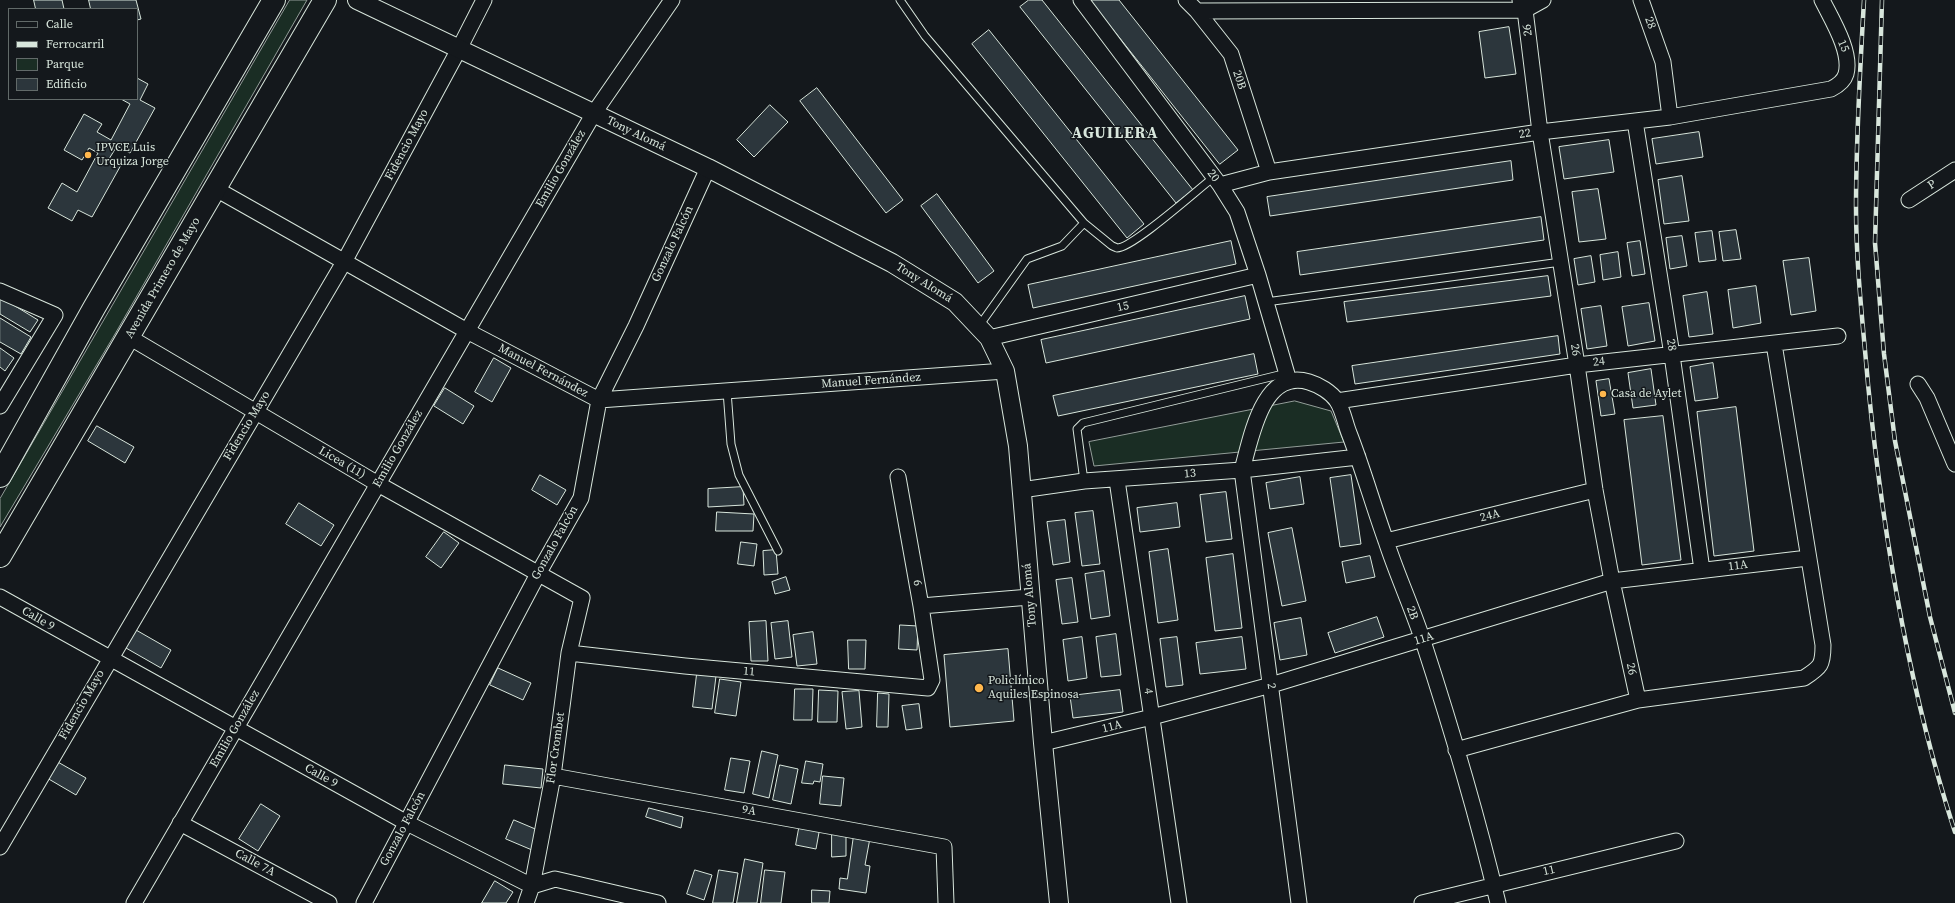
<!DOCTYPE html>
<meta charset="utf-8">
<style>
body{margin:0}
#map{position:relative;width:1955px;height:903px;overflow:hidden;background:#14181c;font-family:"Source Serif 4",serif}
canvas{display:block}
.legend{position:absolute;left:8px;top:8px;width:130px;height:92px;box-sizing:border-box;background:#14181c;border:1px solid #626a69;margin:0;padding:5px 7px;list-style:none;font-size:12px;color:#d8e6dc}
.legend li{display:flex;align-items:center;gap:8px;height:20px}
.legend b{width:20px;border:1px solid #626a69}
</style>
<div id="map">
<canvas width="1955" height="903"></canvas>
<ul class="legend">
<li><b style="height:5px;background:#14181c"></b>Calle</li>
<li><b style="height:5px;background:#d8e6dc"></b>Ferrocarril</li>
<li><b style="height:11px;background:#1a2d24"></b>Parque</li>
<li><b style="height:11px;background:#2c363c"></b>Edificio</li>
</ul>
</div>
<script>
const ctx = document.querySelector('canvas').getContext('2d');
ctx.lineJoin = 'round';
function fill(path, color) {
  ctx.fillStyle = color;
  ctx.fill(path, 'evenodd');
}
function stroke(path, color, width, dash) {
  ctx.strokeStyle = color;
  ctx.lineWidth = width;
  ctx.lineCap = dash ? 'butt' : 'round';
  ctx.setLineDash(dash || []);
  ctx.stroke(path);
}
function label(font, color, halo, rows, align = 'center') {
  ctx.font = font + ' "Source Serif 4",serif';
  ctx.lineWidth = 3;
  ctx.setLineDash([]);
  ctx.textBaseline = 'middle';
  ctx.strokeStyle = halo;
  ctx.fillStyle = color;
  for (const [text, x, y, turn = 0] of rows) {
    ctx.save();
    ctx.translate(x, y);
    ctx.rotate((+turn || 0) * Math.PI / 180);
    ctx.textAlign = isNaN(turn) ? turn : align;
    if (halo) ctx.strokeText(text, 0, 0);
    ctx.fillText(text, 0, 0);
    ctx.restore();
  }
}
const green = new Path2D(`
 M290,0H307L115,334L0,527V499Z
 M1295,401L1331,411L1344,442L1094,466L1089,442Z`);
fill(green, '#1a2d24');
stroke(green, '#939e99', 1);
const building = new Path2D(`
 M34,0H62L64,9H36Z
 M89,0H136L141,19L137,20V9H91Z
 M1029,0H1042L1193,190L1176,203L1020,7Z
 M1090,0H1119L1238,150L1220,164Z
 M1509,27L1516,74L1485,78L1479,32Z
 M989,30L1144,224L1127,238L972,44Z
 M137,78L148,84L140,100L155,108L130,153L117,146L109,159L121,165L92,217L78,210L72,221L48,208L62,183L77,192L98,153L89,148L82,160L64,150L84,114L102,124L97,132L111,140L130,104L121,99H137Z
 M817,88L903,200L886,213L800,101Z
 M770,105L788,122L754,157L737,140Z
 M1699,132L1703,157L1656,164L1652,139Z
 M1609,140L1614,172L1564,179L1559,147Z
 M1511,161L1513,180L1270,216L1267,197Z
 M1682,176L1689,221L1664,224L1658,180Z
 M1598,189L1606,239L1579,242L1572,192Z
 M937,194L994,271L978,283L921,206Z
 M1541,217L1544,240L1300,275L1297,252Z
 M1736,230L1741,259L1723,261L1719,232Z
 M1712,231L1716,260L1699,262L1695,233Z
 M1682,236L1687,266L1670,269L1666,238Z
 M1231,241L1236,264L1033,308L1028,285Z
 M1640,241L1645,274L1632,276L1627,243Z
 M1618,252L1621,277L1603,280L1600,255Z
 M1591,256L1595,282L1578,285L1574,259Z
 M1809,258L1816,311L1791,315L1783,261Z
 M1548,276L1551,296L1347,322L1344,302Z
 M1756,286L1761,323L1733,328L1728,290Z
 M1707,292L1713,334L1689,337L1683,296Z
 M1245,296L1250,319L1046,363L1041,340Z
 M2,298L38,320L30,332L0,314V301Z
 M1649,303L1655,341L1628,346L1622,307Z
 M1601,306L1607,346L1587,349L1581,309Z
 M0,318L31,337L21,354L0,342Z
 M1558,336L1560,354L1355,384L1352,366Z
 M0,348L14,358L5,371L0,367Z
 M1254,354L1258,374L1058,416L1053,396Z
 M494,358L511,368L492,402L475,392Z
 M1713,363L1718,398L1695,401L1690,367Z
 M1651,369L1656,405L1633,408L1628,373Z
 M1609,379L1615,414L1601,416L1596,381Z
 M445,388L474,406L463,424L434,406Z
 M1736,407L1754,551L1714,556L1697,412Z
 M1663,416L1681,560L1642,565L1624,420Z
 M97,426L134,447L125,463L88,441Z
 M540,475L566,490L557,505L532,490Z
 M1351,475L1361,544L1340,547L1330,478Z
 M1300,477L1304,504L1270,509L1266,483Z
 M743,487L744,505L708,507V489Z
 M1226,492L1232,539L1206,542L1200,495Z
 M299,503L334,525L321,546L286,524Z
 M1177,503L1180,527L1140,532L1137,508Z
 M1093,511L1100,564L1082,566L1075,513Z
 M717,512L754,514L753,531H716Z
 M1065,520L1070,562L1053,565L1047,522Z
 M1292,528L1306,601L1282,606L1268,533Z
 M444,532L459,543L441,568L426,557Z
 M741,542L757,544L754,566L738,564Z
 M1168,549L1178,620L1158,623L1149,552Z
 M776,550L778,574L764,575L763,551Z
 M1233,554L1242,628L1215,631L1206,558Z
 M1370,556L1375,577L1346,583L1342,562Z
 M1104,571L1110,616L1091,619L1085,574Z
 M786,577L790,590L775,594L772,582Z
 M1072,578L1078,622L1062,624L1056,580Z
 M1377,617L1384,637L1335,653L1328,633Z
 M1301,618L1307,655L1280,660L1274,623Z
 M766,621L768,661H751L749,622Z
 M788,621L792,657L775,659L771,623Z
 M900,625L918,626L917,650L899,649Z
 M136,630L171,650L161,668L126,648Z
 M813,632L817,664L797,666L793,635Z
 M1116,634L1121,675L1101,677L1096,637Z
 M1082,637L1087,678L1068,681L1063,640Z
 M1177,637L1183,685L1166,687L1160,639Z
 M1242,637L1246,669L1200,674L1196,643Z
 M848,640H866L865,669H849Z
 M1008,649L1014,721L950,727L944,655Z
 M498,668L531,683L523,700L490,685Z
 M697,674L716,676L712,709L693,707Z
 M720,679L741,682L736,716L715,713Z
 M795,689H813L812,720H794Z
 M819,690L838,691L837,722H818Z
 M1120,690L1123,712L1073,718L1070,696Z
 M859,691L862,727L846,729L842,692Z
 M878,693L889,694L888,727H877Z
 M919,704L922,728L906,730L902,706Z
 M762,751L778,755L769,798L753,794Z
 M731,758L750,761L744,793L725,790Z
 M56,761L86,778L76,795L47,778Z
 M806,761L823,764L820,782L814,781L813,784L802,783Z
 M505,765L543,769L541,788L503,784Z
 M780,765L798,769L791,804L773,800Z
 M823,776L844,778L841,806L820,804Z
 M261,804L280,816L258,851L239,839Z
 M649,808L683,817L681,828L646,817Z
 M514,820L540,831L532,850L506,839Z
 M800,823L820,827L816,849L796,845Z
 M832,833H846V856L832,857Z
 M854,835L870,838L865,865L870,866L866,893L839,889L840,878L847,879Z
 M745,859L763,863L757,903H737Z
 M695,870L712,875L704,900L687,894Z
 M719,870L738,873L733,903H713Z
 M765,870L785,872L781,903H761Z
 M495,881L513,892L506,903H482Z
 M812,890L830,891L829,903H812Z`);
fill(building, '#2c363c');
stroke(building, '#d8e6dc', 1);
const service = new Path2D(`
 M900,0L925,36L1084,223L1111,245C1112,246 1115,247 1117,248C1133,248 1198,189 1214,177
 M1266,302L1561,262
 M979,326L1027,259L1062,246L1084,223
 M727,391L731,444L739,475L778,551
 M1084,481L1077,429L1083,423L1287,373`);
const minor = new Path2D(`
 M1081,0L1220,185L1237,212L1258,275L1289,381
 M1186,0L1197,11L1231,54L1269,172
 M1520,0L1525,10L1540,132L1577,365L1595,490L1612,581L1638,700
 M1641,0L1663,62L1670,117
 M1197,11L1525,10L1543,0
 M1635,121L1672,355L1702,570
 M1220,185L1269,172L1540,132L1670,117L1831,89C1837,86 1844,81 1846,74C1852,52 1832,20 1822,0
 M216,189L467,331L599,400L1005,371
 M1909,200L1955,170
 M0,291L55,315L0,406
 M129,337L378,484L582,598L569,653L553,776L532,886L526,903
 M989,338L1258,275
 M1918,384L1927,398L1955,464
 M1337,401L1577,365L1838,336
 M1117,480L1179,903
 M1021,490L1084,481L1242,470L1358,457
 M1386,541L1595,490
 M0,597L407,823L532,886L555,879L658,903
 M921,606L1030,597
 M569,653L685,666L928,688L932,680L921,606L898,477
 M1043,743L1152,717L1271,685L1612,581L1808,558
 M1456,750L1638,700L1804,678C1821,667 1823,665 1823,645L1774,344
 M553,776L944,847L946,903
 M180,823L329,903
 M0,847L344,262L459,49L484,0
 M134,903L594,113L672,0
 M364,903L538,574L581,498L599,400L636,326L708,168
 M1299,903L1242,470C1251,439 1262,368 1309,382C1319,385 1331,392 1337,401C1343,410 1345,423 1349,433C1363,469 1373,505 1386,541C1397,575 1412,607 1423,641C1451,727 1477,815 1498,903
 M1422,903L1676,841`);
const tertiary = new Path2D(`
 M357,0L708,168L892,263L955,302L989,338L1005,371L1018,446L1043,743L1059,903`);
const primary = new Path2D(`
 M0,476L94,308L274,0
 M0,556L325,0`);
stroke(service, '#d8e6dc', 9);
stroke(minor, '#d8e6dc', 17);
stroke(tertiary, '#d8e6dc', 20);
stroke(primary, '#d8e6dc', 24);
stroke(service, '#14181c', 7);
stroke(minor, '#14181c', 15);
stroke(tertiary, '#14181c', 18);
stroke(primary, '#14181c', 22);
const rail = new Path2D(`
 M1864,0C1860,69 1856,138 1856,207C1856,266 1863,325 1868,384C1883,535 1908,688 1955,832
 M1882,0L1875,243L1884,354L1895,441L1930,617L1955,713`);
stroke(rail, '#d8e6dc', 4.5);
stroke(rail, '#14181c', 3, [9]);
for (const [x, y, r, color] of [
 [88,155,4,"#ffb74d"],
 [1603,394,4,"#ffb74d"],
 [979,688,5,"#ffb74d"]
]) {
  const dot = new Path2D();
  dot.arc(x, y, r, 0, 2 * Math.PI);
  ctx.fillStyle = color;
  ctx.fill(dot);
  stroke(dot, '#14181c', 1.5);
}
label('12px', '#d8e6dc', '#14181c', [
 ["28",1650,23,70],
 ["26",1528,30,-97],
 ["15",1843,46,67],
 ["20B",1239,80,72],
 ["Tony Alomá",636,134,26],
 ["22",1525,134,-9],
 ["Fidencio Mayo",407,145,-62],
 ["Emilio González",561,169,-60],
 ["20",1213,176,53],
 ["P",1932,185,-33],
 ["Gonzalo Falcón",673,244,-65],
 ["Avenida Primero de Mayo",163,278,-60],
 ["Tony Alomá",924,283,32],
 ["15",1123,307,-13],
 ["28",1671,345,81],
 ["26",1575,350,81],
 ["24",1599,362,-6],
 ["Manuel Fernández",543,371,28],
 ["Manuel Fernández",871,381,-4],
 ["Fidencio Mayo",247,426,-59],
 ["Emilio González",398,449,-60],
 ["Licea (11)",342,463,30],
 ["13",1190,474,-5],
 ["24A",1490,516,-14],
 ["Gonzalo Falcón",555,543,-61],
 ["11A",1738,566,-7],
 ["6",917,583,80],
 ["Tony Alomá",1030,595,-95],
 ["2B",1412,613,70],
 ["Calle 9",38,619,30],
 ["11A",1424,639,-17],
 ["26",1631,669,78],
 ["11",749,672,5],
 ["2",1271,686,82],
 ["4",1148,691,82],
 ["Fidencio Mayo",82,705,-60],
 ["11A",1112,727,-14],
 ["Emilio González",235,729,-60],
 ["Flor Crombet",556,748,-82],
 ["Calle 9",321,776,29],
 ["9A",749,811,10],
 ["Gonzalo Falcón",403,829,-62],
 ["Calle 7A",255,863,28],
 ["11",1549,871,-13]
]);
label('12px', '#d8e6dc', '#14181c', [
 ["IPVCE Luis",96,148],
 ["Urquiza Jorge",96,162],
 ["Casa de Aylet",1611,394],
 ["Policlínico",988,681],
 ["Aquiles Espinosa",988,695]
], 'left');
ctx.letterSpacing = '1px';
label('bold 16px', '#d8e6dc', '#14181c', [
 ["AGUILERA",1115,134]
]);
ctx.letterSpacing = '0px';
</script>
